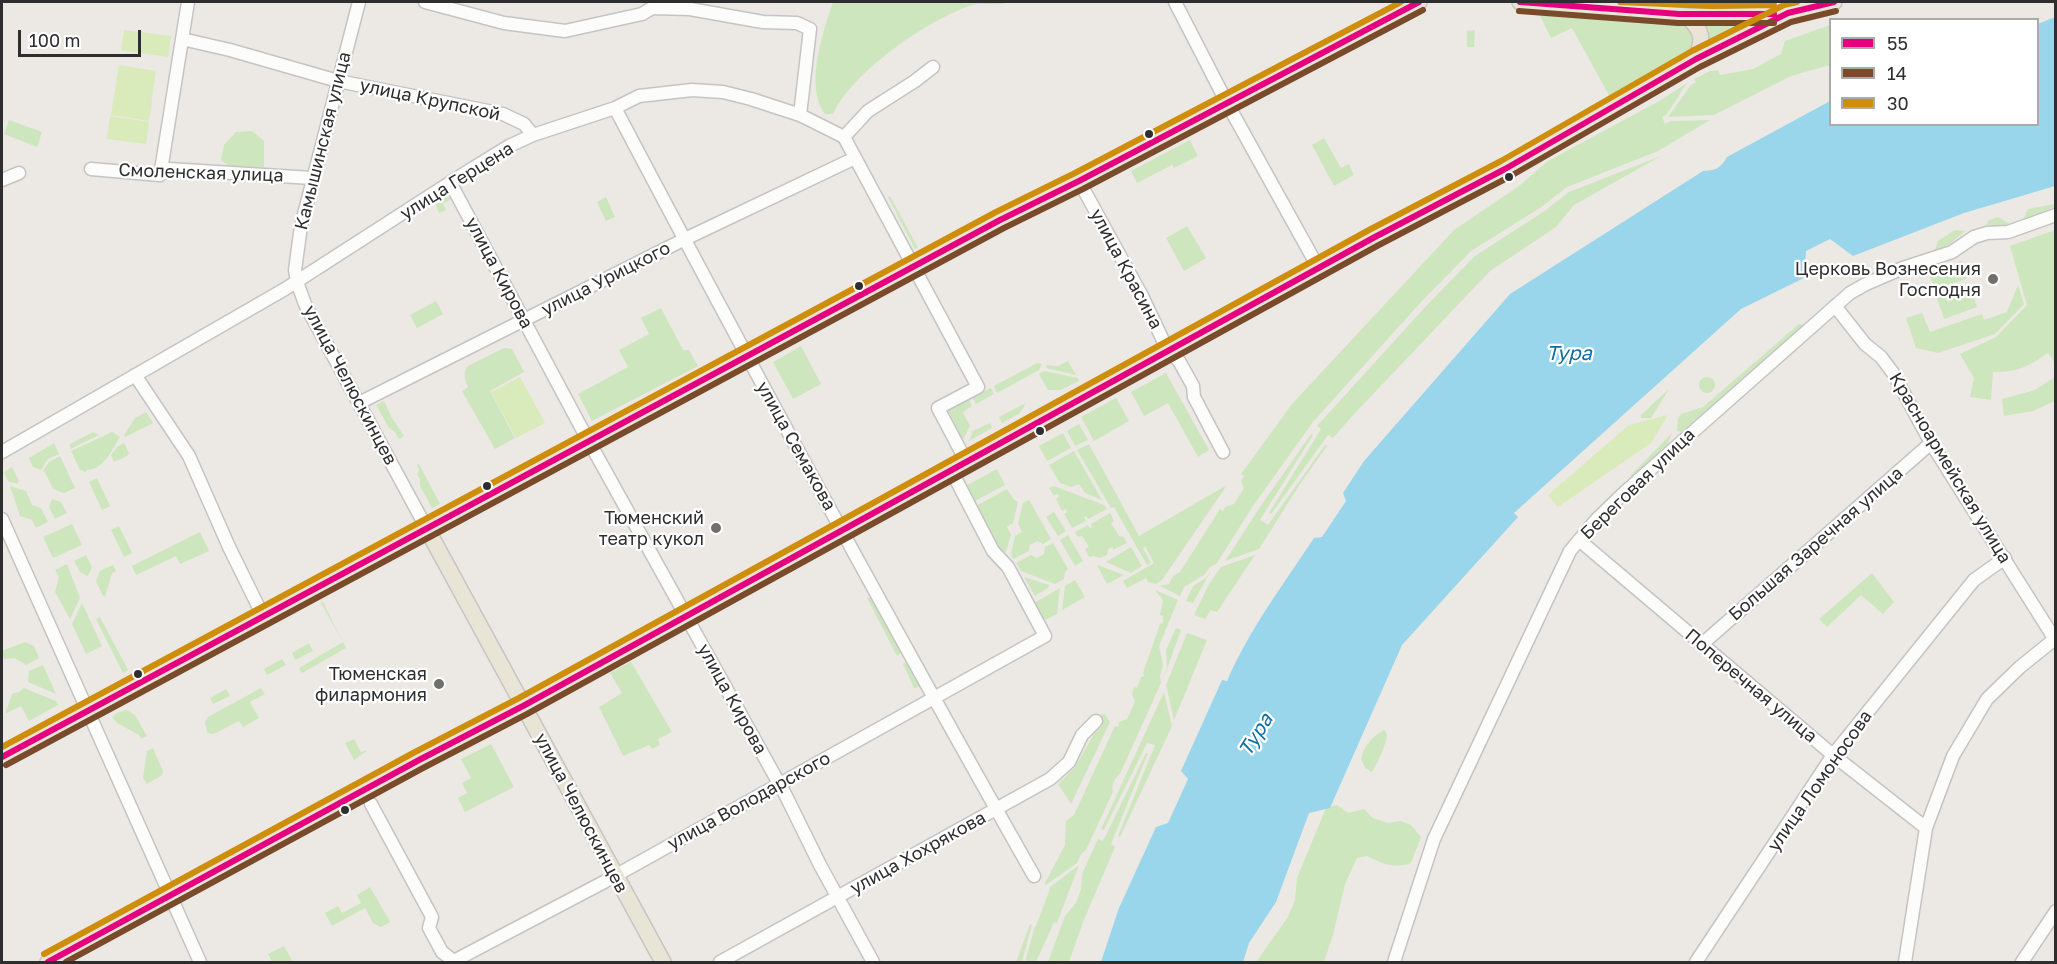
<!DOCTYPE html>
<meta charset="utf-8">
<style>
body{margin:0}
#map{position:relative;width:2057px;height:964px;overflow:hidden;background:#ece8e4;font-family:"Golos Text",sans-serif}
canvas{display:block}
.frame{position:absolute;inset:0;border:3px solid #2e2e2e;pointer-events:none}
.legend{position:absolute;left:1829px;top:18px;width:210px;height:108px;box-sizing:border-box;background:#fff;border:2px solid #ababab;margin:0;padding:8px 10px;list-style:none;font-size:18px;color:#2e2e2e}
.legend li{display:flex;align-items:center;gap:12px;height:30px}
.legend b{width:30px;border:2px solid #ababab}
.scale{position:absolute;left:18px;top:30px;width:123px;height:27px;box-sizing:border-box;border:3px solid #2e2e2e;border-top:0;padding-left:8px;font-size:18px;line-height:21px;white-space:nowrap;color:#2e2e2e;-webkit-text-stroke:4px #fff;paint-order:stroke}
</style>
<div id="map">
<canvas width="2057" height="964"></canvas>
<div class="frame"></div>
<ul class="legend">
<li><b style="height:8px;background:#e5007d"></b>55</li>
<li><b style="height:8px;background:#7a4b2a"></b>14</li>
<li><b style="height:8px;background:#cf8e09"></b>30</li>
</ul>
<div class="scale">100 m</div>
</div>
<script>
const ctx = document.querySelector('canvas').getContext('2d');
ctx.lineJoin = 'round';
function fill(path, color) {
  ctx.fillStyle = color;
  ctx.fill(path, 'evenodd');
}
function stroke(path, color, width, dash) {
  ctx.strokeStyle = color;
  ctx.lineWidth = width;
  ctx.lineCap = dash ? 'butt' : 'round';
  ctx.setLineDash(dash || []);
  ctx.stroke(path);
}
function label(font, color, halo, rows, align = 'center') {
  ctx.font = font + ' "Golos Text",sans-serif';
  ctx.lineWidth = 4.5;
  ctx.setLineDash([]);
  ctx.textBaseline = 'middle';
  ctx.strokeStyle = halo;
  ctx.fillStyle = color;
  for (const [text, x, y, turn = 0] of rows) {
    ctx.save();
    ctx.translate(x, y);
    ctx.rotate((+turn || 0) * Math.PI / 180);
    ctx.textAlign = isNaN(turn) ? turn : align;
    if (halo) ctx.strokeText(text, 0, 0);
    ctx.fillText(text, 0, 0);
    ctx.restore();
  }
}
fill(new Path2D(`
 M833,2H1008C997,7 984,2 972,5C929,19 852,72 833,114H825C804,86 823,32 833,2Z
 M1536,8L1684,21L1693,27L1694,48L1690,52L1611,99L1572,28L1551,38Z
 M1751,22V24L1711,42L1707,40L1704,23Z
 M1830,25V65L1791,76L1714,115L1668,117L1691,85L1696,82L1694,79L1710,71L1718,70L1720,75L1753,69L1781,54L1785,41Z
 M1475,30L1474,47H1467V31Z
 M1687,83L1667,114L1662,117L1665,124L1671,121L1710,120L1658,151L1567,187L1540,208L1471,251L1421,302L1313,422L1253,506L1217,563L1210,567L1204,575L1184,587L1180,596L1160,586L1169,584L1173,576L1180,572L1220,509L1223,511L1225,507L1234,504L1244,488L1241,481L1244,476L1241,474L1292,404L1454,230L1519,186L1548,161L1661,100Z
 M9,120L42,132L37,147L4,134Z
 M252,131L264,141V167L229,166L221,160L224,145L236,132Z
 M1324,138L1341,168L1349,164L1354,175L1334,186L1312,145Z
 M1190,140L1198,156L1174,168L1172,165L1137,183L1131,171Z
 M1661,156L1574,205L1556,227L1490,271L1356,412L1333,438L1328,435L1271,514L1269,513L1321,429L1317,426L1426,306L1475,256L1543,212L1569,192Z
 M444,196L453,198L443,204L446,210L439,213L435,202Z
 M890,196L918,248L915,249L888,197Z
 M606,197L615,217L606,221L597,202Z
 M2055,204V207L2023,220L2028,209Z
 M1998,217L2010,224L2000,226L1986,225L1989,220Z
 M1187,226L1206,258L1184,271L1166,238Z
 M1955,230L1965,231L1950,244L1935,250L1938,241Z
 M2055,230V363L2048,353C2027,367 2019,372 1993,372L1991,400L1970,397L1974,378L1960,354L1996,337L2027,305L2010,246Z
 M1962,261L1967,276L1966,279L1938,289L1935,288L1928,273Z
 M2018,285L2024,304L1995,334L1938,353L1916,348L1906,318L1922,313L1930,332L1982,314L1984,320L2007,312Z
 M1970,287L1977,307L1944,319L1937,298Z
 M436,301L443,314L417,328L410,315Z
 M661,308L683,350H689L698,366L592,421L578,394L628,367L619,350L649,334L641,318Z
 M1799,324L1804,325L1682,432L1677,431L1678,419L1681,414L1703,407Z
 M801,346L821,384L793,399L773,362Z
 M504,348L512,349L524,372L490,391L515,438L495,449L462,391L468,387C465,380 462,373 468,366Z
 M1068,361L1076,375L1046,368V365L1058,366Z
 M1037,363L1042,364L1039,370L997,393L994,386Z
 M1044,371L1078,378L1079,381L1060,390H1048L1039,374Z
 M1166,373L1209,450L1198,457L1168,403L1144,416L1131,392Z
 M2055,377V401L2033,411L2004,416L2002,399L2035,390Z
 M1699 385a8 8 0 1 1 16 0a8 8 0 1 1-16 0Z
 M991,388L994,394L976,404L972,397Z
 M1669,389L1651,418H1641V415Z
 M1116,398L1129,421L1094,441L1081,417Z
 M969,399L972,406L963,412L970,426L963,440L948,410Z
 M384,401L392,418L404,436L399,439L395,432L389,428L376,405Z
 M1026,403L1020,413L1002,423L999,417Z
 M146,412L153,423L125,437L124,435L135,418Z
 M990,423L992,428L969,441L973,431Z
 M1079,424L1088,440L1075,446L1067,431Z
 M93,432L99,435L70,449V444Z
 M112,432L120,437C112,450 104,469 87,470L86,472L80,470L71,451Z
 M1063,433L1071,448L1047,461L1039,446Z
 M1672,433L1667,445L1636,476H1630Z
 M1311,434L1313,435L1260,520L1268,525L1325,445L1327,446L1300,484L1259,549L1225,561L1260,507Z
 M54,443L59,454L48,459L41,470L33,467L29,458Z
 M124,443L129,453L127,456L114,462L111,455L117,447Z
 M1089,444L1139,536L1227,485L1162,580L1156,584L1148,582L1146,578L1127,588L1123,581L1154,563L1145,546L1143,548L1151,563L1147,565L1114,507L1111,508L1077,450Z
 M1074,451L1102,500L1085,493L1079,484L1071,487L1060,483L1049,465Z
 M60,456L75,488L64,493L53,489L45,472L43,471L49,462Z
 M419,464L440,504L432,508L420,486V479L417,474L419,470L417,465Z
 M12,467L19,481L17,484L8,481L4,472Z
 M997,469L1005,485L975,501L966,486Z
 M97,478L110,506L102,510L89,482Z
 M10,486L26,491L32,505L41,508L48,522L36,528L32,520L20,516Z
 M1054,486L1104,505L1107,509L1088,519L1086,516L1084,517L1086,521L1072,528L1064,514L1067,512L1066,509L1062,511L1056,499L1059,496L1057,494L1054,496L1049,488Z
 M1007,489L1014,500L1018,502L1013,523L1007,527L1011,535L1006,552L1000,551L976,506Z
 M52,499L61,502L67,513L55,519L49,507Z
 M1029,500L1051,539L1043,544L1037,541L1030,545L1029,551L1013,559L1011,554L1015,536L1022,532L1018,523L1023,503Z
 M1054,512L1066,531L1058,536L1046,517Z
 M1110,513L1114,521L1111,523L1120,537L1123,536L1127,543L1113,550V547L1108,549L1107,555L1100,558L1093,556L1089,557L1085,549L1089,547L1082,536L1078,537L1075,532L1088,525L1090,529L1092,527L1091,524Z
 M72,524L82,545L53,558L43,537Z
 M119,526L132,553L124,557L111,530Z
 M200,532L209,551L180,564L176,556L136,575L132,566Z
 M1068,535L1083,561L1075,566L1060,540Z
 M1053,543L1068,569L1065,572L1064,579L1055,584L1021,571L1016,563L1031,555L1037,558L1044,554L1045,547Z
 M1131,547L1142,566L1131,573L1106,562Z
 M86,555L92,567L88,576L80,572L74,561Z
 M1255,555L1217,612L1211,610L1205,619L1194,615L1209,584L1221,567Z
 M67,564L80,598L70,619L55,592L59,577L55,570Z
 M113,565L116,571L112,573L105,597L103,596L96,581L100,571Z
 M1097,565L1124,575L1107,584Z
 M1212,569L1193,603L1186,601L1193,586L1206,578Z
 M1872,573L1894,602L1883,614L1861,595L1827,627L1819,619Z
 M1024,577L1049,585L1048,588L1035,596Z
 M1075,580L1085,597L1062,610L1065,586Z
 M1060,588L1057,614L1043,621L1034,603Z
 M1155,590L1178,600L1159,646L1163,666L1160,675L1161,683L1120,774C1115,777 1111,785 1113,792L1086,850L1081,854L1077,863L1046,885L1045,883L1065,845L1066,821L1074,815L1115,726L1118,727L1119,722L1127,719L1135,702L1132,694L1134,687L1137,688L1141,677L1144,676L1143,673L1160,624L1163,623V616L1160,615L1163,600Z
 M872,597L902,652L897,656L867,598Z
 M323,602L346,648L302,673L299,668L343,642L321,603Z
 M82,603L102,646L86,654L72,624Z
 M100,617L128,670L123,673L96,619Z
 M1176,628L1181,630L1164,677L1167,666L1166,650Z
 M1187,633L1207,640L1174,720L1166,685Z
 M25,642L34,646L39,658L26,665L15,658L4,659L2,651Z
 M309,643L313,651L295,660L292,653Z
 M282,659L286,665L267,675L264,669Z
 M907,661L920,687L914,688L903,664Z
 M631,662L672,732L658,739L660,745L652,749L649,745L623,756L599,707L622,693L610,673Z
 M43,665L56,694L28,682L29,671Z
 M24,688L56,701L58,705L29,721L21,706L5,714L12,694L19,692Z
 M261,688L265,694L250,702L259,718L243,727L239,721L216,733L211,734L207,732L205,722L208,717Z
 M226,689L230,696L213,704L210,698Z
 M1164,692L1172,726L1120,837L1118,836L1155,745L1147,743L1104,830L1101,829Z
 M127,710L135,715L147,736L141,739L139,735L117,723L112,717L117,713Z
 M1104,713L1110,722L1071,804L1058,784L1075,767L1094,734L1102,726L1098,719Z
 M1384,730L1387,734C1386,745 1378,762 1372,772L1365,768L1361,759C1365,745 1371,737 1384,730Z
 M354,739L361,752L368,750L354,760L345,743Z
 M491,744L514,787L465,812L458,798L467,793L462,783L471,778L461,759Z
 M153,748L163,771L162,775L147,784L143,778L147,751Z
 M1146,753H1148L1111,844L1115,847L1083,922L1069,962H1048L1065,916L1076,903L1081,889L1082,874L1098,839L1103,841Z
 M1337,805L1348,813L1364,809L1373,818L1388,823L1400,821L1411,825L1421,837L1411,863C1394,869 1383,864 1367,856L1357,858L1345,884L1333,935L1324,962H1256L1288,917L1295,900L1297,878L1326,808Z
 M1082,857L1057,923L1054,922L1036,962H1025L1035,926H1036L1050,889L1049,888L1079,865Z
 M370,887L390,922L381,927L373,923L365,908L332,926L325,913L338,906L342,913L361,903L357,895Z
 M1030,924L1032,925L1022,962H1016Z
 M284,946L293,962H272L268,954Z`), '#cee6be');
fill(new Path2D(`
 M124,30L171,36L168,57L121,50Z
 M119,65L156,71L149,121L111,115Z
 M110,116L149,122L146,144L107,139Z
 M520,377L545,423L516,438L491,392Z
 M1668,415L1651,443L1558,507L1548,495L1629,425Z`), '#d9eabb');
fill(new Path2D(`
 M2055,17V186L1964,213L1853,256L1830,239L1806,251L1804,278L1741,309L1514,513L1518,517L1402,645L1330,808L1309,813L1276,902L1249,943L1243,962H1101L1119,908L1156,827L1168,823L1188,779L1181,771L1222,680L1227,681C1249,630 1283,585 1314,538L1322,537L1346,501L1343,493L1364,461L1510,294L1703,171C1715,171 1721,168 1727,157L1830,101V124H2038V24Z`), '#99d6ec');
const minor = new Path2D(`
 M359,2L301,226L295,270L297,282L305,304L427,529
 M425,2L504,23L565,31L642,14L652,8L690,9L763,22L797,23L810,29L800,115
 M1175,2L1227,103L1319,269
 M182,39L230,50L338,81L503,114L524,124L533,135
 M615,108C751,366 890,622 1034,876
 M844,137L978,387L938,408L966,461
 M844,137L868,111L915,81L933,67
 M91,169L160,175L161,170L169,169L312,178
 M161,170L188,2
 M2,180L19,173
 M1079,181L1142,296L1168,351L1179,361L1193,386L1194,397L1223,452
 M451,184L582,429L786,796L820,865L873,962
 M1835,306L1865,344L1881,357L1893,373L1931,443L2054,638
 M135,375L189,456L229,547L263,616
 M359,403L685,239L855,158
 M2,452L285,289L465,173L509,146L533,135L615,108L639,96L692,90L723,92L751,99L800,115L844,137
 M2,519L200,962
 M1579,540L1833,755L1926,828
 M1701,645L1931,443
 M371,804L432,917L429,928L442,952L455,962
 M452,962L604,882L1045,636L1008,567L993,551L951,470
 M720,962L1050,779L1069,762L1082,735L1096,721
 M1394,962L1434,839L1570,551L1596,520L1626,491L1850,293L1866,284L1903,268L1952,252L1974,237L1987,233L2008,232L2056,215
 M1696,962L1833,755L1974,580L2005,558
 M1905,962L1926,828L1953,756L1987,699L2020,667L2056,638
 M2022,962L2056,911`);
const major = new Path2D(`
 M1520,2L1686,16L1718,17L1782,14
 M1686,16C1703,30 1704,39 1696,59
 M427,529L663,962
 M2,757L747,357L1000,220L1079,181L1419,2
 M48,962L419,760L523,706L1373,238L1505,169L1696,59L1788,13L1834,2`);
stroke(minor, '#c5c4c5', 15);
stroke(major, '#c6c5c4', 18);
stroke(minor, '#fcfcfb', 12);
stroke(major, '#e8e4d6', 15);
stroke(new Path2D(`
 M1520,2L1679,14H1774
 M2,757L1000,220L1079,181L1419,2
 M48,962L419,760L523,706L1373,238L1505,169L1696,59L1788,13L1834,2`), '#e5007d', 6);
stroke(new Path2D(`
 M1519,11L1678,23H1774
 M6,765L1004,228L1083,189L1423,10
 M66,962L423,768L527,714L1377,246L1509,177L1700,67L1791,22L1836,11`), '#7a4b2a', 6);
stroke(new Path2D(`
 M1620,2L1711,6L1774,5
 M2,747L996,212L1075,173L1401,2
 M44,954L415,752L519,698L1369,230L1501,161L1692,51L1784,5L1797,2`), '#cf8e09', 6);
for (const [x, y, r, color] of [
 [1149,134,5,"#2e2e2e"],
 [1509,177,5,"#2e2e2e"],
 [1993,279,6,"#706f6e"],
 [859,286,5,"#2e2e2e"],
 [1040,431,5,"#2e2e2e"],
 [487,486,5,"#2e2e2e"],
 [716,528,6,"#706f6e"],
 [138,674,5,"#2e2e2e"],
 [439,684,6,"#706f6e"],
 [345,810,5,"#2e2e2e"]
]) {
  const dot = new Path2D();
  dot.arc(x, y, r, 0, 2 * Math.PI);
  ctx.fillStyle = color;
  ctx.fill(dot);
  stroke(dot, '#fff', 2);
}
label('18px', '#2e2e2e', '#fff', [
 ["улица Крупской",430,100,12],
 ["Камышинская улица",323,141,-76],
 ["Смоленская улица",201,173,2],
 ["улица Герцена",457,181,-32],
 ["улица Красина",1126,269,62],
 ["улица Кирова",499,273,62],
 ["улица Урицкого",606,279,-27],
 ["улица Челюскинцев",350,385,62],
 ["улица Семакова",796,446,61],
 ["Красноармейская улица",1950,468,59],
 ["Береговая улица",1638,484,-44],
 ["Большая Заречная улица",1816,544,-41],
 ["Поперечная улица",1751,686,40],
 ["улица Кирова",732,699,61],
 ["улица Ломоносова",1820,781,-55],
 ["улица Володарского",749,801,-29],
 ["улица Челюскинцев",581,813,62],
 ["улица Хохрякова",918,853,-29]
]);
label('18px', '#2e2e2e', '#fff', [
 ["Церковь Вознесения",1981,269],
 ["Господня",1981,290],
 ["Тюменский",704,518],
 ["театр кукол",704,539],
 ["Тюменская",427,674],
 ["филармония",427,695]
], 'right');
label('italic 20px', '#0d6fa3', '#fff', [
 ["Тура",1569,354],
 ["Тура",1256,735,-58]
]);
</script>
